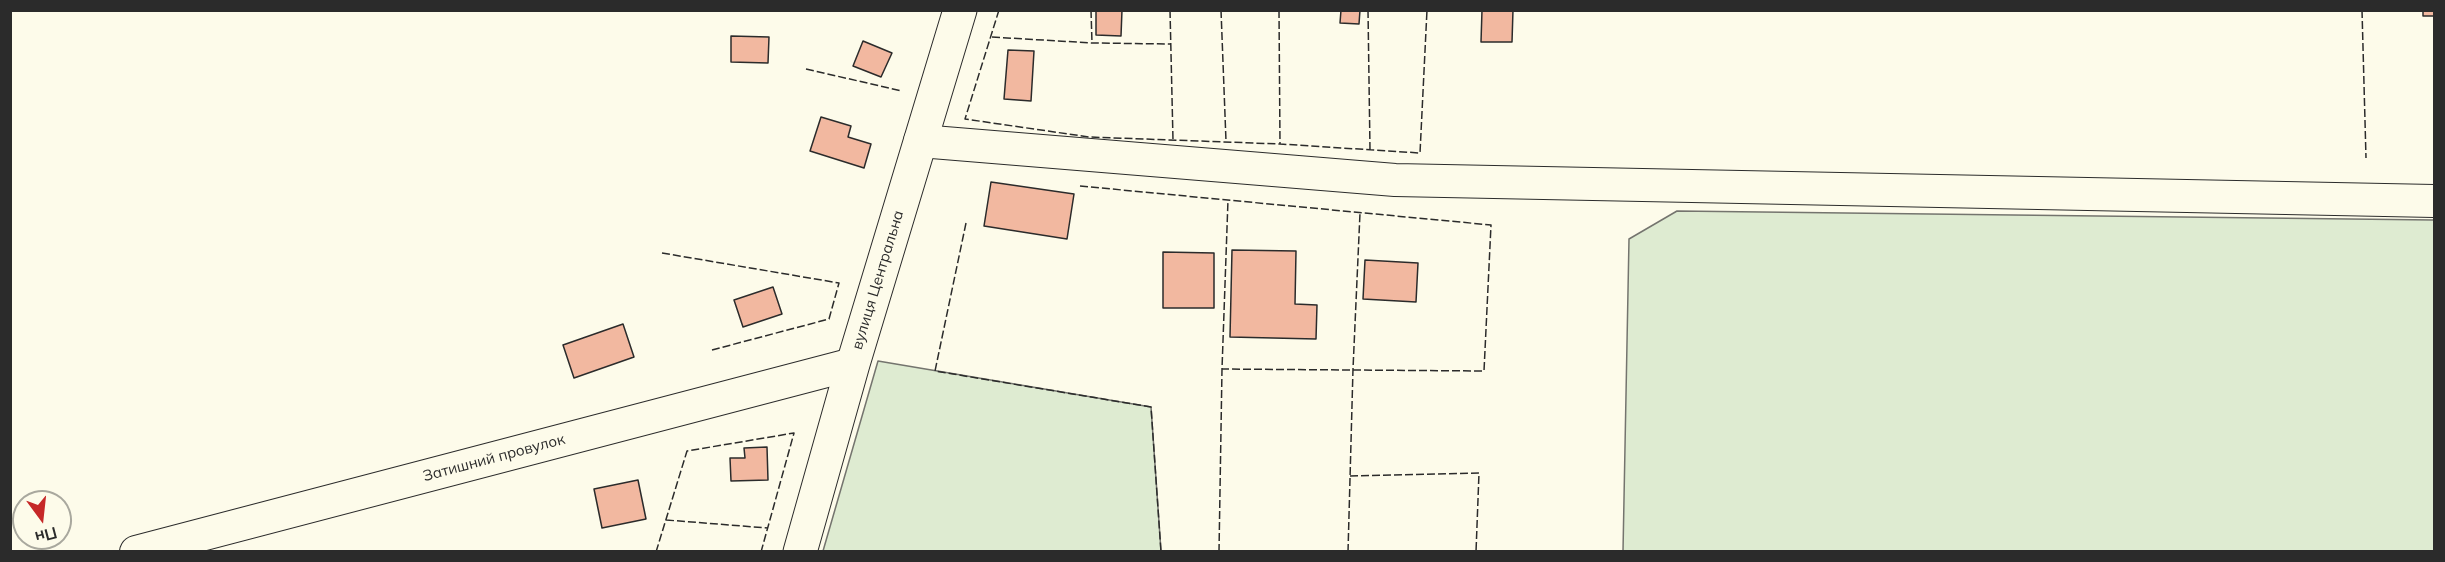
<!DOCTYPE html>
<meta charset="utf-8">
<style>
body{margin:0}
#map{position:relative;width:2445px;height:562px;overflow:hidden;background:#fdfbea;font-family:Mulish,sans-serif}
canvas{display:block}
.frame{position:absolute;inset:0;border:12px solid #2b2b2b;pointer-events:none}
.north{position:absolute;left:12px;top:490px;width:60px;height:60px;box-sizing:border-box;background:#fdfbea;border:2px solid #a9a89e;border-radius:50%;rotate:165deg;font-size:16px;font-weight:700;line-height:24px;text-align:center;color:#2b2b2b}
.north::after{content:'';display:block;margin:auto;width:21px;height:27px;background:#c62828;clip-path:polygon(50% 0,100% 100%,50% 72%,0 100%)}
</style>
<div id="map">
<canvas width="2445" height="562"></canvas>
<div class="frame"></div>
<div class="north">Пн</div>
</div>
<script>
const ctx = document.querySelector('canvas').getContext('2d');
ctx.lineJoin = 'round';
function fill(path, color) {
  ctx.fillStyle = color;
  ctx.fill(path, 'evenodd');
}
function stroke(path, color, width, dash) {
  ctx.strokeStyle = color;
  ctx.lineWidth = width;
  ctx.lineCap = dash ? 'butt' : 'round';
  ctx.setLineDash(dash || []);
  ctx.stroke(path);
}
function label(font, color, halo, rows, align = 'center') {
  ctx.font = font + ' Mulish,sans-serif';
  ctx.lineWidth = 4.5;
  ctx.setLineDash([]);
  ctx.textBaseline = 'middle';
  ctx.strokeStyle = halo;
  ctx.fillStyle = color;
  for (const [text, x, y, turn = 0] of rows) {
    ctx.save();
    ctx.translate(x, y);
    ctx.rotate((+turn || 0) * Math.PI / 180);
    ctx.textAlign = isNaN(turn) ? turn : align;
    if (halo) ctx.strokeText(text, 0, 0);
    ctx.fillText(text, 0, 0);
    ctx.restore();
  }
}
const green = new Path2D(`
 M1677,211L2434,220V551H1623L1629,239Z
 M878,361L1151,407L1161,551H823Z`);
fill(green, '#deebd1');
stroke(green, '#74746e', 1.5);
const building = new Path2D(`
 M1096,10H1122L1121,36L1096,35Z
 M1341,10H1360L1359,24L1340,23Z
 M1482,10H1513L1512,42H1481Z
 M2423,10H2434V16H2423Z
 M731,36L769,37L768,63L731,62Z
 M863,41L892,53L881,77L853,66Z
 M1008,50L1034,51L1031,101L1004,99Z
 M821,117L851,126L848,137L871,144L864,168L810,151Z
 M991,182L1074,194L1067,239L984,226Z
 M1232,250L1296,251L1295,304L1317,305L1316,339L1230,337Z
 M1163,252L1214,253V308H1163Z
 M1365,260L1418,263L1416,302L1363,299Z
 M773,287L782,314L743,327L734,300Z
 M623,324L634,357L574,378L563,345Z
 M767,447L768,480L731,481L730,458H745L744,448Z
 M638,480L646,519L602,528L594,489Z`);
fill(building, '#f2b8a0');
stroke(building, '#2b2b2b', 1.5);
const minor = new Path2D(`
 M920,141L1395,180L2434,201
 M136,552L853,364`);
const major = new Path2D(`
 M800,552L853,364L960,10`);
stroke(minor, '#2b2b2b', 34);
stroke(major, '#2b2b2b', 35);
stroke(minor, '#fdfbea', 32);
stroke(major, '#fdfbea', 33);
stroke(new Path2D(`
 M999,10L965,119L1089,137L1280,144L1420,153L1427,10
 M1091,10L1092,43
 M1170,10L1173,140
 M1221,10L1226,141
 M1279,10L1280,144
 M1368,10L1370,150
 M2362,10L2366,158
 M992,37L1092,43L1171,44
 M806,69L902,91
 M1080,186L1491,225L1484,371L1222,369
 M966,223L935,371L1151,407L1161,552
 M662,253L839,283L829,319L712,350
 M1350,476L1479,473L1476,552
 M666,520L768,528
 M656,552L687,451L794,433L761,552
 M1219,552L1222,369L1228,200
 M1348,552L1353,369L1360,213`), '#2b2b2b', 1.5, [8, 3]);
label('15px', '#2b2b2b', '#fdfbea', [
 ["вулиця Центральна",878,280,-73],
 ["Затишний провулок",494,458,-15]
]);
</script>
